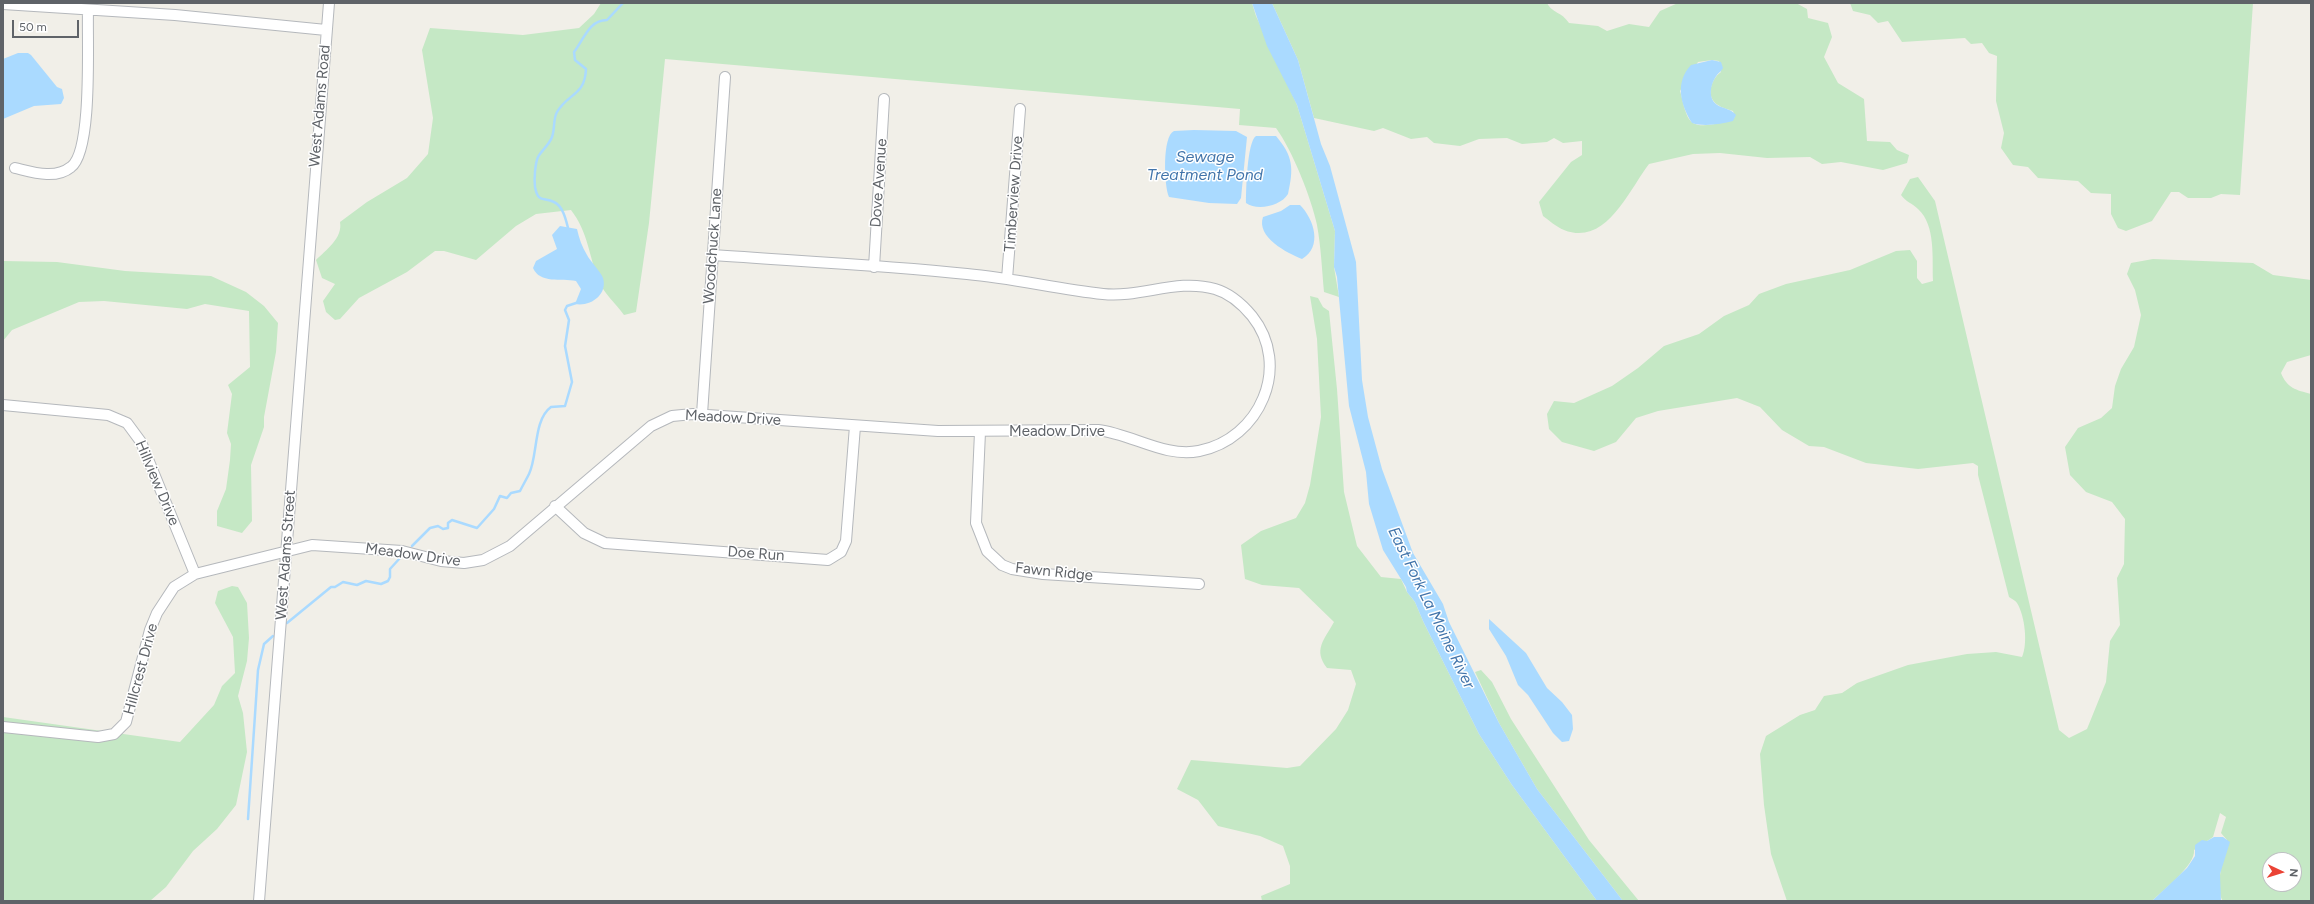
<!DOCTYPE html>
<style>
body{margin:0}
#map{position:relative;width:2314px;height:904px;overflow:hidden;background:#f1efe8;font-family:Figtree,sans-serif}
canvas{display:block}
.frame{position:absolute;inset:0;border:4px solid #5f6368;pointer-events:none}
.north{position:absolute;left:2262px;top:852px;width:40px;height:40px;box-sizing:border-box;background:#fff;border:1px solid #bfc1c3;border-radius:50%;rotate:94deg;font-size:11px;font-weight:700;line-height:16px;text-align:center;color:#5f6368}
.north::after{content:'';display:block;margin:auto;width:14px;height:18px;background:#ea4335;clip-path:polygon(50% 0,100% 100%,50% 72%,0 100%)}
.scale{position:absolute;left:12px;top:20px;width:67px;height:18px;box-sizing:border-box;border:2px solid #5f6368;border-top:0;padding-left:5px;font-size:12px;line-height:14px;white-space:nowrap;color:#5f6368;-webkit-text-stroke:3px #fff;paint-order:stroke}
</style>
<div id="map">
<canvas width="2314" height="904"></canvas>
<div class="frame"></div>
<div class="north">N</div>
<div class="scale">50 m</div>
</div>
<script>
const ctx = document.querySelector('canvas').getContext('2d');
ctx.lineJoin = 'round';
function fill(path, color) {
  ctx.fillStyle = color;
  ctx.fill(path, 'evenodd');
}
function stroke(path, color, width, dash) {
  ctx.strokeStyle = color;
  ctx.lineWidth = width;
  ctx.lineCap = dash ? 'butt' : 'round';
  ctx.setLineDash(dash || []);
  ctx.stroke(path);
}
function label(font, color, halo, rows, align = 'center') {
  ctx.font = font + ' Figtree,sans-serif';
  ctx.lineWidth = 3;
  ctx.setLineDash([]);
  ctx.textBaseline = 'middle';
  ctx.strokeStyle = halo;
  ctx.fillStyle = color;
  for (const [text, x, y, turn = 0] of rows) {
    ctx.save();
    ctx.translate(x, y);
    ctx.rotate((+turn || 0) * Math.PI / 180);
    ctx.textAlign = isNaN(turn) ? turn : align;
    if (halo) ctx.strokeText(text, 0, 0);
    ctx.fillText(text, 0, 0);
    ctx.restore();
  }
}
fill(new Path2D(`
 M601,3H1252L1256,16L1297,105L1335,231L1334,267L1339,297L1324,292C1322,270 1321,247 1317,225C1311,197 1292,150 1276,128L1239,125L1240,109L665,59L649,223L636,312L624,315C616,304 603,292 598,280C589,255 588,232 571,210L536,214L516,226L476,260L444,251H435L407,272L359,298L340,319L335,320L326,312L323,301L335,284L322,278L316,260C326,250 343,238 340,222L367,202L407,178L428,154L433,118L422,50L430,28L523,35L579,28L594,14Z
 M1272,3H1547C1553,14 1561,11 1569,23L1598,26L1607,31L1629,24L1649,27L1660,11L1678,3H1796L1807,9L1808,18L1828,23L1832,37L1824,57L1838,83L1864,99L1867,141L1890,142L1897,150L1909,155L1907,163L1883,170L1841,162L1822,164L1810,157L1767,158L1720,153L1693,154L1649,164C1629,190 1606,247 1564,230C1556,227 1549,220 1543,216L1539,202L1571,162L1582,155V141L1563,143L1554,138L1547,142L1522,144L1507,138L1479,139L1460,146L1434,143L1427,137L1411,139L1383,128L1374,131L1314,118L1298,60ZM1712,60L1719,61L1721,72C1711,79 1705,97 1718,105C1722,108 1728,109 1733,111L1735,117C1726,122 1702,129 1693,123C1685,118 1683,100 1680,91L1698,62Z
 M1850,3H2253L2240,195L2221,194L2211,198H2188L2179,192H2171L2152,221L2126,231L2118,228L2111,214V194L2091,193L2078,181L2038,178L2028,167L2013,165L2001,148L2004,133L1996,101L1997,56L1989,53L1982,43L1971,44L1965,38L1902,42L1888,21L1878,23L1870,15L1853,11Z
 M1918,177L1935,201L2059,730L2069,738L2087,729L2106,682L2110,641L2120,625L2117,578L2124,564L2125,519L2112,502L2086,492L2070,475L2065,447L2078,428L2101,418L2112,408L2115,386L2121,369L2134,347L2141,315L2135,290L2127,274L2131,263L2153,259L2253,263L2273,275L2311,280V355L2287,362L2281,373C2287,388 2296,390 2311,394V901H2223C2214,889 2224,855 2227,840L2221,833L2226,817L2220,813L2213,837L2194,850C2196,865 2162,891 2152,901H1787L1771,854L1764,805L1760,754L1766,736L1800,715L1815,710L1824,696L1842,693L1857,683L1908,665L1967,654L1996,652L2022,657C2028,644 2025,616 2017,603C2016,601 2012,599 2009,597L1978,475V466L1973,463L1918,469L1866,463L1824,447L1809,446L1782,430L1760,407L1737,398L1658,411L1636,418L1616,442L1594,451L1562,442L1549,429L1547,414L1554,401L1574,403L1612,386L1638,368L1664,346L1699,334L1724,316L1749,305L1759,294L1786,284L1850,270L1896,251L1910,250L1917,261V278L1922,284L1933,281C1932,259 1936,225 1918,209C1912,203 1906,202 1901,195L1910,179ZM2270,860H2294V884H2270Z
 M3,261L57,262L125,271L211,276L246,292L264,306L278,323L276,352L264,417V427L251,465L252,521L242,533L217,526V511L226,489L230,460L231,444L227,433L232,394L228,385L250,367L249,311L205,304L187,309L104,301L79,302L12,330L3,341Z
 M1310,296L1318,298L1323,307L1329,311L1337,389L1344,492L1357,546L1381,577L1401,579L1407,592L1415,602L1423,621L1479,734L1512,785L1597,901H1262L1261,896L1290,884V866L1283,846L1260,836L1218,826L1198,800L1177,789L1191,760L1287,768L1300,766L1336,729L1348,710L1356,684L1351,670L1327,668C1313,650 1324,640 1334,622L1299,588L1262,585L1245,579L1241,545L1261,531L1296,518L1305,503L1310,485L1321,417L1317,339Z
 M232,586L238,587L247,603L249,638L247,661L238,696L243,713L247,752L236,805L217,829L193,851L166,887L150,901H3V717L180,742L214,705L222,686L235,673L233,637L215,603L218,591Z
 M1481,670L1492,682L1511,719L1589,840L1639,901H1623L1537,789L1499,723L1475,672Z`), '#c5e8c5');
fill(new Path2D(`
 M1252,3H1272L1298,60L1321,144L1330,166L1356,262L1362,380L1368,417L1382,469L1413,553L1443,604L1449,622L1499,723L1537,789L1623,901H1597L1512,785L1479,734L1423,621L1415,602L1407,592L1406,587L1383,550L1369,504L1366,472L1349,406L1337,277L1334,267L1335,231L1297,105L1267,46Z
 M18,53H28L31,55L57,87L62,89L64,98L61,104L34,106L3,119V59Z
 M1712,60L1721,62L1723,68C1721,72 1719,72 1717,75C1710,84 1707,100 1719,106C1725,109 1731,109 1736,115L1733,121C1721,124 1704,127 1692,123C1680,104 1675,82 1691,65Z
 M1194,130L1236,131L1247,137L1241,198L1237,204L1209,203L1169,197C1164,186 1162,136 1174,131Z
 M1256,136H1276C1293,156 1294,168 1288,194C1281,206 1257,211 1246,203C1246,191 1247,142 1256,136Z
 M1290,205H1300C1314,219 1323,247 1302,259C1287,253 1256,237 1263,217L1281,211Z
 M560,226L577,229C579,238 582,247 587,255C590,261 601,272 603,278C608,295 590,307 575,304L581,289L576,281C561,278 540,284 533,268L536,261L557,249L552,235Z
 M1489,619L1526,653L1547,688L1562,702L1572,715L1573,729L1569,741L1562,742L1553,733L1528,695L1518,685L1506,656L1489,629Z
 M2214,837H2223L2230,842L2220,874L2221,901H2152L2187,868L2195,856V845L2202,840L2207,841Z`), '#aadaff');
stroke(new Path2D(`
 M568,228C566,220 563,206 554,202C543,197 538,203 535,187C534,179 535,164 538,157C542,150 549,145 552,137C555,129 553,119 557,112C568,93 585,96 586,69L575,60L574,52C584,39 589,20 607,20L623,3
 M412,546L430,528L438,526L443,529L448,528V523L452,520L477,528L494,509L500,496L507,498L511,493L520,491C523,485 526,480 529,474C538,456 533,420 551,407L565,406L572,382L565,346L569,320L565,310L567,306L576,303
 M287,623L331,587H335L343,582L357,585L366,581L381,584L388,581L390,577V569L400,558
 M248,819L258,670L264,644L273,636`), '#aadaff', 2.5);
const minor = new Path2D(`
 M3,4L175,15L326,30
 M15,168C32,172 55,180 71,167C93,151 87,39 88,10
 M874,267L884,99
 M1007,279L1020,109
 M3,405L108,415L127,423L141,442L195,574
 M702,414L725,77
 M980,432L976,523L987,551L1002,565L1012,569L1043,574L1199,584
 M555,506L584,533L605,543L828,560L841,552L846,541L855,426
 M3,727L98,737L114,734L126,722L150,630L157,613L174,587L195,574L312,545L402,551L441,561L464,563L483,560L510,546L651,426L672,416L693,414L938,431L1098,430C1132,434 1165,458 1199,451C1260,439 1292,366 1252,316C1242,304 1229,293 1215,289C1177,278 1141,298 1103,294C1057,289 1013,278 967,274C882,265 797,261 713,255
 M259,901L329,3`);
stroke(minor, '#b5b8bc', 12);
stroke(minor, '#fff', 10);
label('15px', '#5f6368', '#fff', [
 ["West Adams Road",320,106,-85],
 ["Dove Avenue",879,183,-86],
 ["Timberview Drive",1014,194,-86],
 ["Woodchuck Lane",713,246,-86],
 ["Meadow Drive",733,418,3],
 ["Meadow Drive",1057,432],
 ["Hillview Drive",157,483,67],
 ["Doe Run",756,554,4],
 ["West Adams Street",286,555,-86],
 ["Meadow Drive",413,555,8],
 ["Fawn Ridge",1054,572,6],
 ["Hillcrest Drive",141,669,-75]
]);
label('italic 16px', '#4174aa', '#fff', [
 ["Sewage",1205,157],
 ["Treatment Pond",1205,175],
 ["East Fork La Moine River",1431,608,64]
]);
</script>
